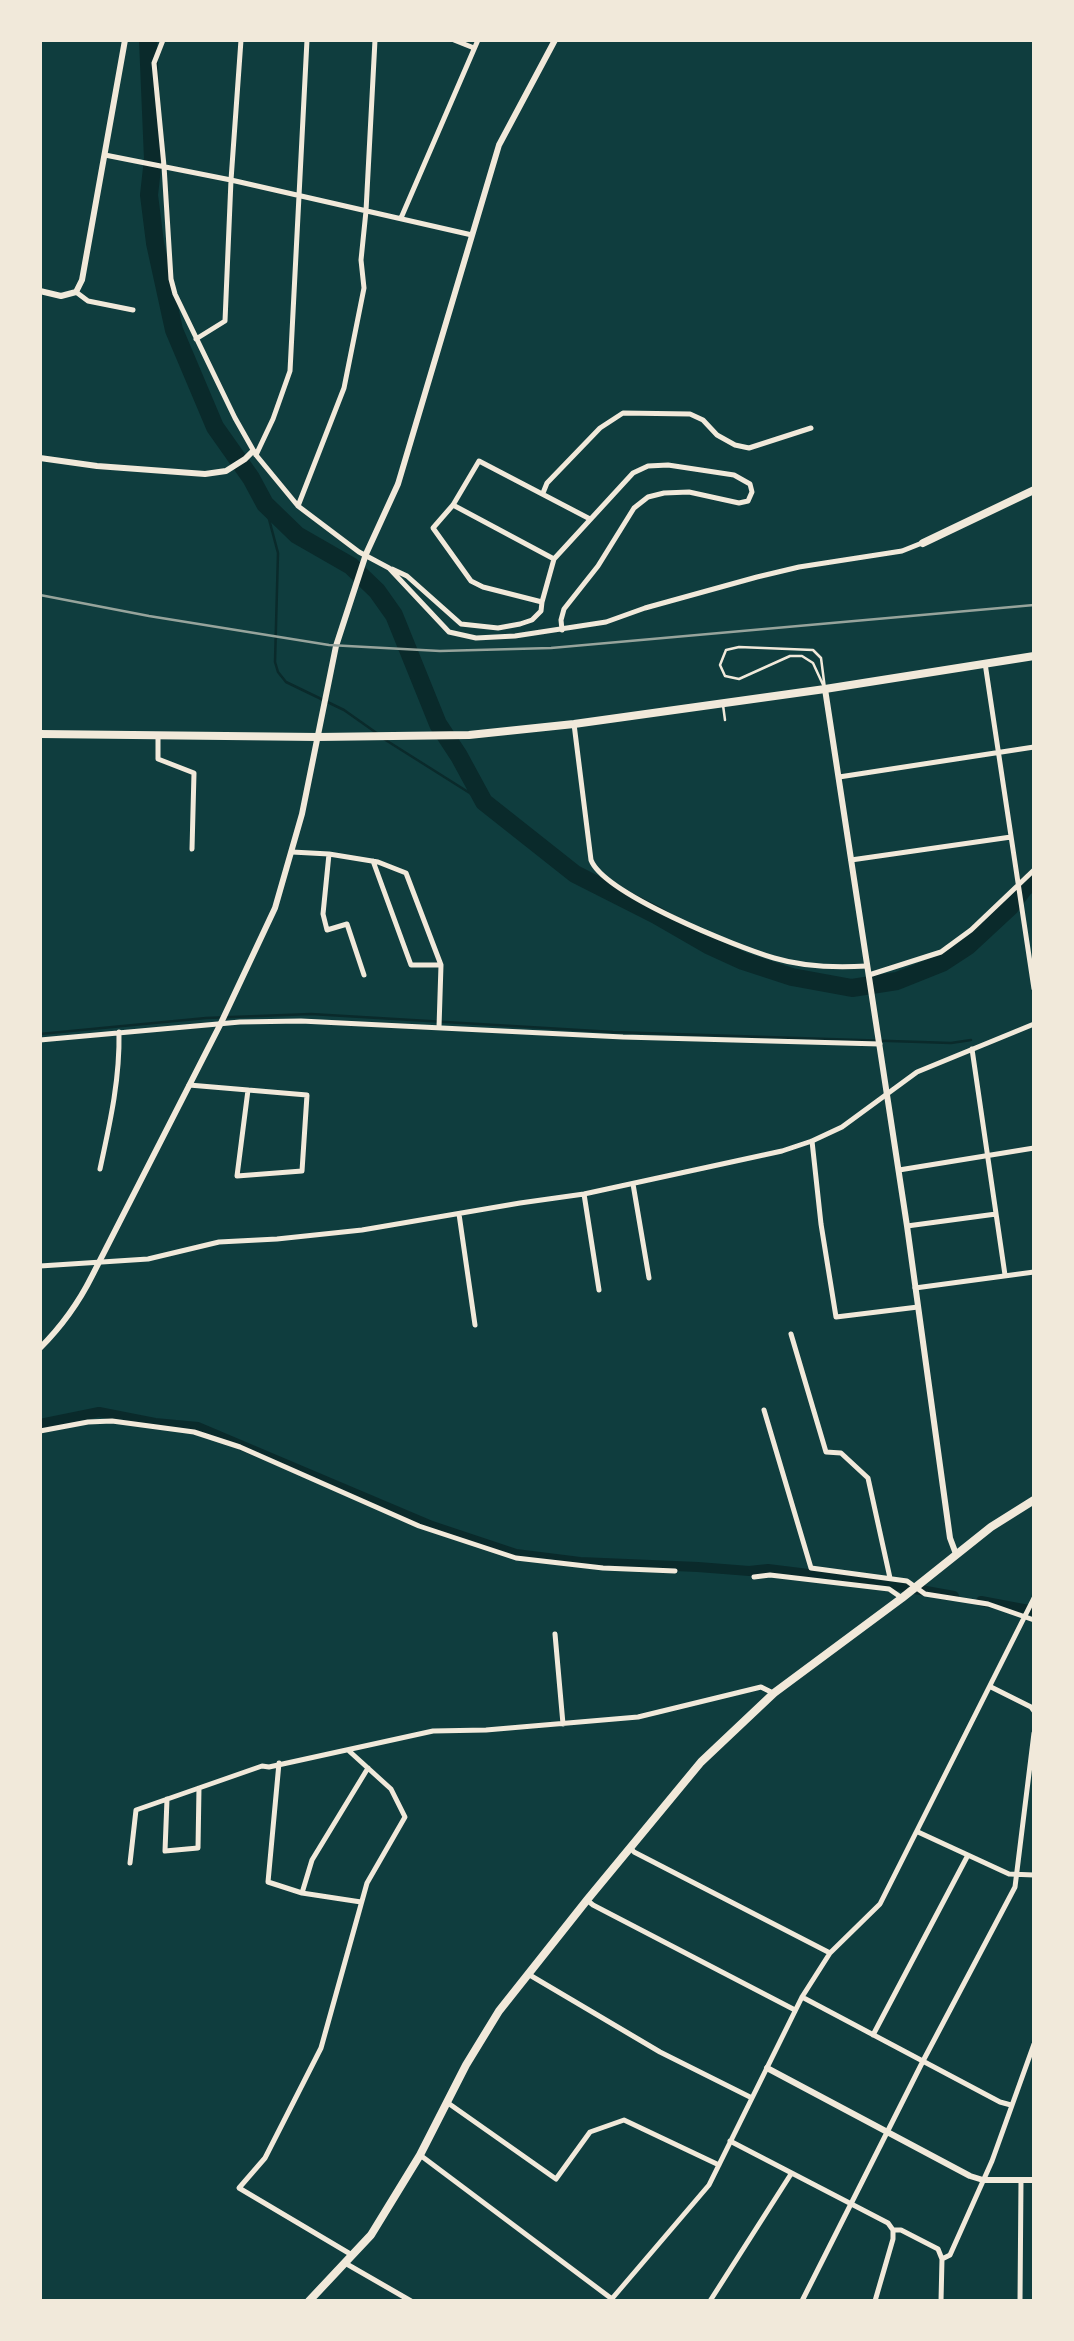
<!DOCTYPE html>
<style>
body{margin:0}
#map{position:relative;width:1074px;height:2341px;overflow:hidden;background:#0f3d3e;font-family:Lato,sans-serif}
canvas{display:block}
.frame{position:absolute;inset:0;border:42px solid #f1e9da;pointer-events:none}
</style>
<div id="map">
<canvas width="1074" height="2341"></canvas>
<div class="frame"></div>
</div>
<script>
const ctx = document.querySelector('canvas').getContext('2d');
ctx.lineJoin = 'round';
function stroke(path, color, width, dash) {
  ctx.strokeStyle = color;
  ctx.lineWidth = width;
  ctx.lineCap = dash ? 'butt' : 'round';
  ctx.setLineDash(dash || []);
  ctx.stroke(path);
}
stroke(new Path2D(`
 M265,504L278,553L275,662L278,672L286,682L344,710L378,734
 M384,739L484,802
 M40,1034L206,1018L311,1014L613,1032L951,1043L971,1040`), '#0a2a2b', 2.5);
stroke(new Path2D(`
 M40,1424L99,1412L155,1423L198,1427L432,1526L516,1554L580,1562L698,1567L749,1571L768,1569L881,1583L954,1596
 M981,1601L1034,1611`), '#0a2a2b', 10);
stroke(new Path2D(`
 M148,40L153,159L149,195L155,243L174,330L215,427L251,478L265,504L297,535L351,566L377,591L394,615L438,724L459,756L484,802L575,874L656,915L708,945L743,961L792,977L852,988L897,981L942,963L968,946L1010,907L1024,888L1034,880`), '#0a2a2b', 18);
stroke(new Path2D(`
 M739,647L813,650L821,658L825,689L813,663L802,656H790L739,679L725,676L720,665L726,650Z
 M723,705L725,720`), '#f1e9da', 2.5);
stroke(new Path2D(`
 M163,40L154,63L164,166L171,279L175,294L235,418L256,455L298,506L359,552L389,568L449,632L476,638L515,636L606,622L645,608L757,577L799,567L902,551L922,543
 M454,40L474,48
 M105,155L231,180L472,235
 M401,218L478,40
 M76,292L88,301L133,310
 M196,339L225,321L231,180L241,40
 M256,455L273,419L290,371L307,40
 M543,493L547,483L600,428L623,413L690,414L703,420L717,435L735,445L749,448L811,428
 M453,505L554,559
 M298,506L344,388L364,288L361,260L366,211L375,40
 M392,569L407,576L461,624L498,628L520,624L532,620L541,611L542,602
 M562,630L561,620L564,609L598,566L634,508L648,497L664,493L689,492L739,503L748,501L752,492L750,484L734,475L668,465L648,466L633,473L554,559L542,602L483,587L471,581L433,528L453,505L479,461L590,519
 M985,663L1034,989
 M574,724L591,860C604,894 737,947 774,958C804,967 836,968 867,966
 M158,737V759L194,773L192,849
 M839,777L1034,747
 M292,852L329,854L323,914L327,930L347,924L364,975
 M329,854L378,862L406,873L441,965L439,1027
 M851,860L1011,837
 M373,861L411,965H441
 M869,975L941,952L971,930L1034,870
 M40,1040L240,1022L301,1021L623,1037L880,1044
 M972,1049L1005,1275
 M189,1085L307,1095L302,1171L237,1176L248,1090
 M812,1141L821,1224L836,1317L918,1307
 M100,1169C110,1123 120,1079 119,1032
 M899,1170L1034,1148
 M633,1184L649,1278
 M584,1194L599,1290
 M459,1214L475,1325
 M907,1226L996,1214
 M40,1266L148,1259L219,1242L277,1239L362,1230L520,1203L584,1194L782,1151L812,1141L842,1127L917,1072L1034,1024
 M915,1288L1034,1272
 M791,1334L826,1452L841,1453L868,1478L890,1578
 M764,1410L811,1568L907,1581L925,1594L988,1604L1034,1620
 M40,1431L88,1422L112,1421L194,1432L240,1447L419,1526L516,1558L603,1568L675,1571
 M754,1577L770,1575L889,1589L902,1598
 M555,1634L563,1724
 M991,1687L1031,1707L1034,1711
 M348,1750L391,1789L405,1817L367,1883L321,2048L265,2158L239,2188L352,2255
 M279,1763L268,1882L302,1893L361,1902
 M167,1799L165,1851L198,1848L199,1788
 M918,1832L1009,1874L1034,1875
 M630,1847L634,1852L830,1953
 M130,1863L136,1810L262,1766L269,1767L433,1731L486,1730L638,1717L761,1687L773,1693
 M302,1893L312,1860L368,1768
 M587,1900L593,1905L795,2010
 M528,1974L660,2052L752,2098
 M802,1997L1000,2102L1011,2105
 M873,2035L968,1855
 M448,2103L556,2179L590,2132L624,2120L719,2165
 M730,2141L888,2223L893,2230H901L938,2249L942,2259L941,2301
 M420,2155L612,2299
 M942,2259L950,2255L992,2161L1034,2044
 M345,2263L411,2301
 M610,2301L709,2185L802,1997L830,1953L880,1904L1034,1598
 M710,2301L791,2174
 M802,2301L923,2061L1015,1887L1034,1733
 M875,2301L893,2239V2231
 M1020,2301L1021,2180`), '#f1e9da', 5);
stroke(new Path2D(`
 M40,291L61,296L76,292L82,280L125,40
 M40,458L97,466L205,474L226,471L245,459L253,451
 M825,689L907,1226L950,1538L956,1554
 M40,1348C62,1326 78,1304 92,1276L220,1025L275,908L302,814L336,646L366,554L398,484L499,145L555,40
 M767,2068L970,2176L983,2180H1034`), '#f1e9da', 6);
stroke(new Path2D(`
 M40,734L318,737L469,735L574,724L825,689L1034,656`), '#f1e9da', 8);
stroke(new Path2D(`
 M923,543L1034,490`), '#f1e9da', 8);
stroke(new Path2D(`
 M309,2301L371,2235L420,2155L466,2065L499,2011L587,1900L701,1762L774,1693L902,1598L991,1527L1034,1500`), '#f1e9da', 8);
stroke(new Path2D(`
 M40,595L149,616L329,645L440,651L551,648L1034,605`), '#97a49c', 2.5);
</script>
